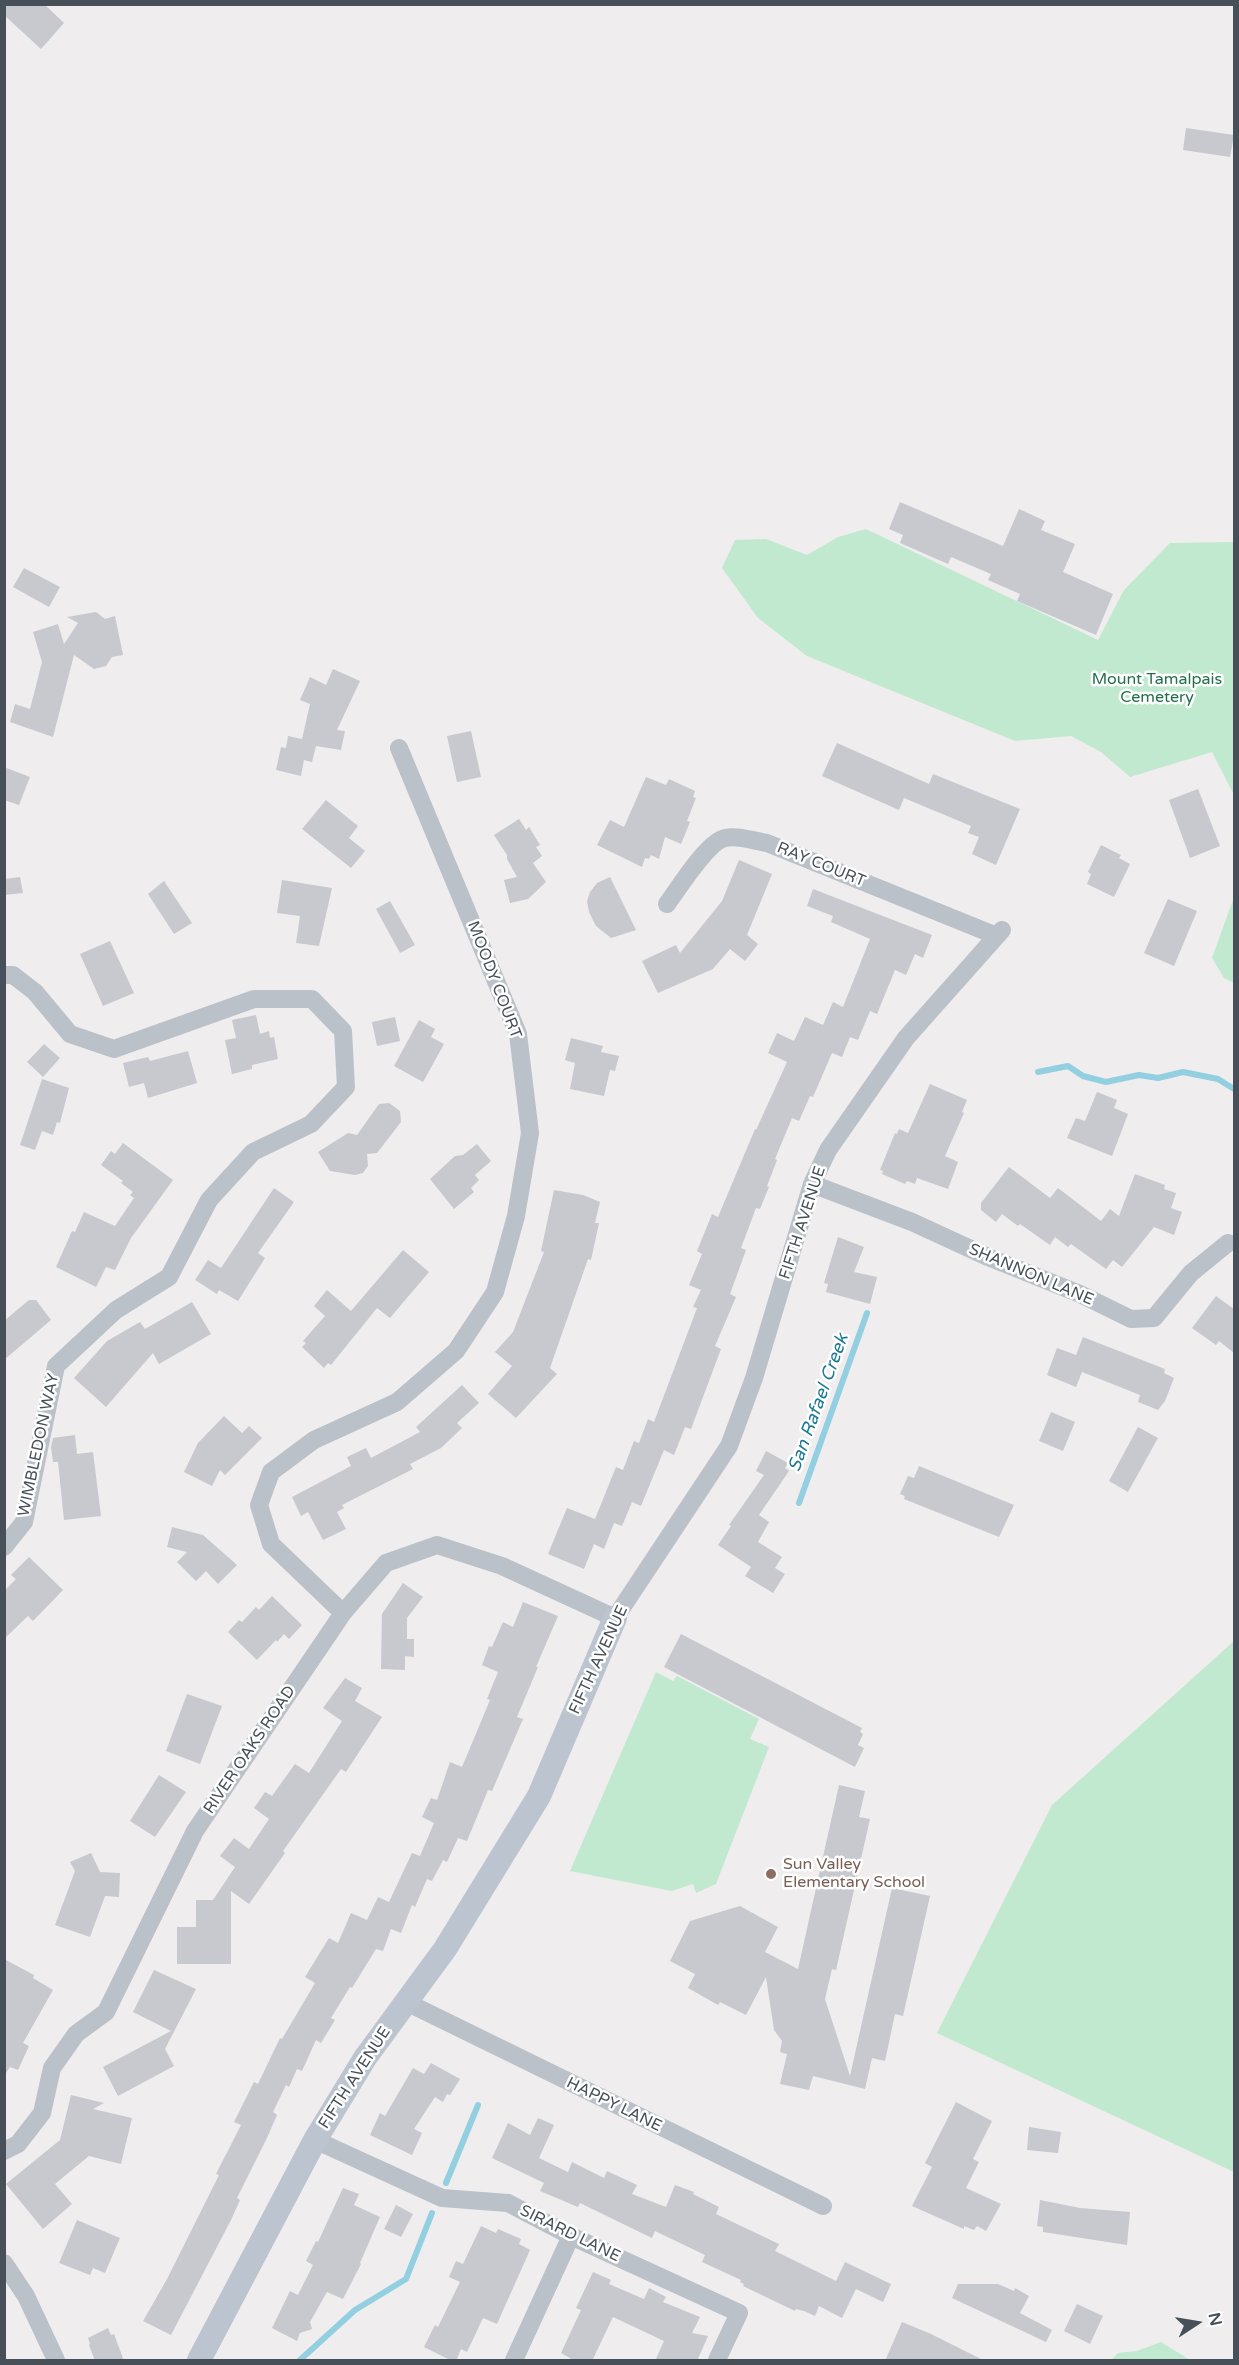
<!DOCTYPE html>
<style>
body{margin:0}
#map{position:relative;width:1239px;height:2365px;overflow:hidden;background:#efeded;font-family:"Varela Round",sans-serif}
canvas{display:block}
.frame{position:absolute;inset:0;border:6px solid #475058;pointer-events:none}
.north{position:absolute;left:1167px;top:2293px;width:60px;height:60px;-webkit-text-stroke:4px #fff;paint-order:stroke;rotate:78deg;font-size:16px;font-weight:700;line-height:24px;text-align:center;color:#475058}
.north::after{content:'';display:block;margin:auto;width:21px;height:27px;background:#475058;clip-path:polygon(50% 0,100% 100%,50% 72%,0 100%)}
</style>
<div id="map">
<canvas width="1239" height="2365"></canvas>
<div class="frame"></div>
<div class="north">N</div>
</div>
<script>
const ctx = document.querySelector('canvas').getContext('2d');
ctx.lineJoin = 'round';
function fill(path, color) {
  ctx.fillStyle = color;
  ctx.fill(path, 'evenodd');
}
function stroke(path, color, width, dash) {
  ctx.strokeStyle = color;
  ctx.lineWidth = width;
  ctx.lineCap = dash ? 'butt' : 'round';
  ctx.setLineDash(dash || []);
  ctx.stroke(path);
}
function label(font, color, halo, rows, align = 'center') {
  ctx.font = font + ' "Varela Round",sans-serif';
  ctx.lineWidth = 5;
  ctx.setLineDash([]);
  ctx.textBaseline = 'middle';
  ctx.strokeStyle = halo;
  ctx.fillStyle = color;
  for (const [text, x, y, turn = 0] of rows) {
    ctx.save();
    ctx.translate(x, y);
    ctx.rotate((+turn || 0) * Math.PI / 180);
    ctx.textAlign = isNaN(turn) ? turn : align;
    if (halo) ctx.strokeText(text, 0, 0);
    ctx.fillText(text, 0, 0);
    ctx.restore();
  }
}
fill(new Path2D(`
 M866,529L1098,640L1124,590L1170,543L1234,542V795L1212,752L1130,777L1101,752L1071,736L1015,741L807,656L758,618L722,568L735,540L766,539L807,555L838,537Z
 M1234,897V983L1224,978L1212,958Z
 M1234,1641V2172L937,2033L1052,1805Z
 M656,1672L673,1681L677,1676L759,1719L750,1739L769,1747L716,1884L696,1893L693,1884L672,1891L570,1871Z
 M1161,2342L1190,2360H1111L1118,2353L1137,2351Z`), '#c0e9d0');
stroke(new Path2D(`
 M1038,1072L1068,1066L1083,1076L1106,1082L1139,1075L1158,1078L1183,1072L1218,1079L1234,1089
 M799,1503L867,1313
 M446,2183L478,2105
 M300,2360L355,2310L406,2279L432,2213`), '#92cfe0', 6);
fill(new Path2D(`
 M4,4H44L64,23L41,49L4,15Z
 M1186,128L1234,135L1230,157L1183,150Z
 M900,502L1003,546L1019,509L1045,521L1041,530L1075,544L1063,572L1113,594L1096,635L1017,601L1020,594L988,580L991,574L951,557L948,564L900,543L903,535L889,529Z
 M24,568L60,587L49,607L13,587Z
 M96,612L105,619L115,616L123,655L112,657L106,666L94,669L74,655L53,737L10,722L15,704L30,709L42,662L33,632L58,624L64,644L78,623L67,617Z
 M333,669L360,681L337,730L345,731L341,750L316,746L312,762L304,760L301,776L276,770L281,747L286,748L288,736L302,739L310,704L300,700L310,677L326,685Z
 M471,731L481,777L457,782L447,736Z
 M837,743L929,784L933,774L1020,809L996,865L972,854L979,837L968,833L971,826L904,798L899,810L822,776Z
 M4,767L30,777L19,805L4,800Z
 M646,777L666,785L669,779L695,791L693,797L696,798L687,821L690,822L681,844L665,837L659,859L651,855L649,859L645,858L642,867L597,845L610,820L624,827Z
 M1198,789L1220,846L1190,858L1169,800Z
 M326,800L358,826L349,838L365,851L351,868L302,829Z
 M519,819L526,830L529,827L540,845L536,847L542,856L533,863L546,882L528,899L510,903L504,880L517,877L507,859V855L494,835Z
 M1101,845L1121,855L1119,858L1130,864L1114,897L1087,884L1091,874L1088,872Z
 M739,860L772,874L747,935L758,944L745,961L730,949L713,969L658,993L642,961L676,945L680,953L722,901Z
 M20,877L23,893L4,895V879Z
 M610,877L636,930L611,938L596,926L589,912L587,901L590,892L597,883Z
 M282,880L332,888L319,946L296,943L300,916L277,913Z
 M164,881L192,923L174,934L148,894Z
 M813,889L932,935L923,958L915,954L906,975L895,970L877,1014L870,1011L858,1040L850,1037L842,1057L832,1053L813,1097L810,1096L799,1121L792,1118L775,1159L777,1160L767,1186L769,1187L760,1209L756,1208L741,1248L746,1250L730,1294L736,1297L715,1346L721,1349L691,1429L685,1427L674,1455L664,1450L641,1506L632,1502L622,1526L614,1523L604,1549L594,1544L584,1569L548,1554L567,1508L595,1519L616,1467L623,1470L634,1441L639,1443L648,1419L654,1422L697,1308L693,1307L701,1290L689,1285L702,1254L697,1251L712,1214L718,1217L755,1129L756,1130L787,1062L768,1053L777,1033L794,1041L805,1017L823,1025L833,1002L843,1007L870,939L831,922L833,916L807,906Z
 M1168,899L1197,911L1174,966L1144,953Z
 M390,901L415,945L400,953L376,909Z
 M110,941L134,993L103,1006L80,954Z
 M256,1015L260,1034L269,1031L270,1038L274,1037L278,1059L252,1065V1069L232,1074L225,1040L236,1038L232,1020Z
 M395,1017L400,1041L377,1046L372,1022Z
 M419,1020L435,1029L431,1037L444,1044L423,1082L394,1066Z
 M571,1038L603,1046L601,1052L619,1056L615,1071L610,1070L604,1096L570,1089L575,1063L565,1060Z
 M44,1044L60,1058L43,1077L27,1062Z
 M188,1051L197,1083L148,1098L144,1083L129,1087L123,1063L148,1057L150,1061Z
 M42,1079L69,1088L60,1123L57,1122L53,1135L42,1131L35,1150L20,1145Z
 M930,1084L967,1100L962,1112L964,1113L945,1156L958,1162L948,1189L917,1178L915,1184L907,1181L905,1184L882,1174L883,1171L880,1170L895,1133L897,1134L899,1129L908,1133Z
 M1097,1092L1117,1100L1114,1108L1128,1114L1112,1156L1067,1138L1076,1118L1085,1121Z
 M389,1103L400,1111L401,1122L377,1153L367,1154L368,1166L363,1173L355,1175L330,1171L318,1152L348,1133L357,1135L379,1104Z
 M123,1143L173,1180L131,1238L115,1270L106,1267L96,1287L56,1267L72,1231L75,1232L84,1212L115,1226L134,1198L130,1195L133,1192L121,1183L123,1181L101,1165L111,1151L115,1154Z
 M477,1144L491,1161L475,1175L479,1180L471,1188L474,1192L454,1209L430,1179L455,1156L463,1155Z
 M1009,1167L1050,1198L1058,1188L1101,1221L1110,1209L1119,1216L1135,1174L1165,1185L1164,1189L1176,1193L1171,1208L1182,1212L1174,1235L1154,1227L1122,1267L1113,1260L1106,1269L1071,1244L1068,1247L1055,1237L1050,1245L1020,1224L1018,1226L1002,1214L996,1222L981,1210V1203Z
 M274,1188L294,1202L258,1253L265,1258L238,1301L219,1290L217,1294L195,1280L208,1260L221,1268Z
 M554,1190L583,1195L600,1202L595,1223H599L591,1260L588,1259L550,1368L557,1374L516,1418L488,1394L512,1366L495,1352L513,1332L544,1252L541,1251Z
 M838,1237L864,1247L854,1272L877,1277L870,1304L826,1292L828,1284L824,1283Z
 M403,1250L429,1272L390,1318L377,1308L331,1365L328,1363L324,1368L302,1347L306,1343L303,1341L325,1316L314,1306L327,1290L351,1311Z
 M1216,1296L1234,1309V1353L1219,1341L1216,1345L1192,1328Z
 M29,1300H36L51,1320L4,1360V1321Z
 M192,1302L211,1334L159,1364L153,1353L106,1407L74,1378L107,1341L140,1322L145,1329Z
 M1083,1337L1165,1369L1164,1373L1174,1378L1165,1401L1158,1410L1138,1402L1140,1395L1082,1372L1076,1387L1047,1375L1057,1348L1076,1355Z
 M462,1385L479,1403L457,1423L462,1428L441,1448L410,1464L413,1469L342,1505L344,1508L337,1512L346,1529L323,1540L308,1512L301,1516L292,1497L351,1466L347,1457L366,1448L371,1458L420,1432L416,1427Z
 M1051,1412L1075,1422L1063,1451L1039,1441Z
 M224,1416L242,1433L249,1426L262,1438L225,1475L220,1470L212,1486L184,1472L198,1443Z
 M1138,1427L1158,1438L1128,1492L1109,1481Z
 M75,1435L77,1454L93,1452L101,1516L64,1520L58,1462H53L51,1447L53,1438Z
 M766,1451L788,1463L785,1468L789,1471L759,1515L769,1522L758,1542L782,1557L775,1568L785,1574L773,1593L745,1576L751,1567L718,1545L731,1526L729,1525L764,1475L756,1471Z
 M919,1466L1014,1505L999,1537L904,1499L905,1496L900,1494L908,1476L914,1478Z
 M172,1527L203,1535L237,1565L218,1584L206,1571L196,1581L177,1562L187,1552L167,1547Z
 M29,1557L63,1590L33,1621L28,1616L4,1639V1591L16,1579L11,1575Z
 M403,1583L423,1597L407,1618V1639H414V1657L405,1656V1670L381,1669L382,1614Z
 M272,1596L302,1625L289,1639L284,1634L277,1642L276,1640L257,1660L228,1632L239,1620L242,1622L256,1607L259,1610Z
 M523,1602L558,1616L536,1667H538L517,1717L523,1719L492,1791L488,1790L467,1841L458,1838L447,1862L443,1860L432,1881L427,1879L415,1907L412,1905L401,1933L391,1929L383,1951L376,1949L352,1988L350,1987L331,2018L335,2020L321,2043L316,2040L302,2071L297,2069L289,2087L286,2085L273,2112L277,2115L266,2140L237,2198L240,2200L231,2220L171,2335L143,2321L167,2279L219,2175L216,2174L241,2125L234,2122L254,2082L258,2084L280,2038L282,2039L315,1983L305,1977L329,1938L338,1943L351,1913L367,1920L378,1897L389,1902L412,1853L420,1856L434,1823L422,1817L431,1798L437,1800L450,1762L462,1767L490,1700L487,1699L498,1672L482,1665L489,1646L492,1647L503,1622L513,1627Z
 M681,1634L862,1728L860,1732L863,1734L858,1745L864,1748L855,1767L664,1667Z
 M345,1678L362,1688L355,1701L382,1717L346,1772L341,1769L283,1851L285,1853L249,1904L231,1891V1964H177V1927H196V1900H213L235,1867L220,1856L234,1838L249,1849L269,1819L254,1808L265,1792L272,1796L295,1764L309,1773L342,1721L323,1708Z
 M187,1694L222,1706L200,1764L166,1751Z
 M159,1775L186,1792L155,1837L130,1821Z
 M839,1785L865,1791L859,1817L870,1819L836,1970L832,1969L825,1999L850,2076L892,1888L930,1896L903,2016L895,2014L885,2061L872,2058L865,2089L813,2076L809,2090L780,2084L787,2054L780,2052L782,2041L774,2030L766,1977L746,2015L720,2002L718,2005L688,1988L695,1974L670,1961L690,1921L740,1906L778,1927L765,1952L798,1969Z
 M91,1853L100,1872L120,1873L119,1897L105,1896L90,1937L55,1925L75,1871L70,1862Z
 M4,1959L34,1975L33,1978L53,1990L23,2043L29,2046L18,2070L10,2067L4,2076Z
 M154,1970L196,1989L165,2049L174,2066L118,2096L103,2067L171,2031L133,2012Z
 M431,2063L460,2079L450,2095L447,2094L443,2102L435,2097L414,2129L422,2133L412,2155L370,2135L380,2113L385,2116L413,2068L424,2074Z
 M71,2095L104,2103L93,2109L132,2118L121,2164L89,2156L55,2184L72,2204L43,2229L6,2184L60,2140Z
 M956,2102L992,2121L973,2159L979,2162L966,2188L1001,2204L986,2231L977,2226L974,2230L964,2226V2229L912,2206L932,2167L925,2163Z
 M538,2118L554,2125L539,2158L568,2172L572,2162L604,2178L607,2171L637,2185L632,2194L666,2207L675,2185L694,2192L693,2194L719,2207L716,2214L779,2244L775,2251L836,2281L845,2262L891,2284L883,2302L856,2289L842,2318L819,2306L815,2316L804,2311L796,2309L795,2311L743,2286L744,2284L740,2282L741,2280L702,2262L705,2255L655,2231L652,2238L580,2203L578,2207L540,2191L544,2183L492,2158L508,2123L530,2135Z
 M1029,2127L1061,2132L1058,2153L1027,2150Z
 M343,2188L359,2194L354,2205L380,2217L360,2263L361,2264L343,2299L327,2292L310,2322L312,2329L300,2333L297,2341L272,2328L290,2291L298,2295L313,2265L306,2261L316,2241L318,2242Z
 M1040,2200L1080,2208L1130,2212L1127,2245L1043,2232V2227L1037,2226Z
 M396,2205L413,2214L401,2237L384,2229Z
 M77,2220L120,2238L105,2273L93,2268L90,2275L59,2263Z
 M481,2226L496,2233L498,2229L521,2239L519,2244L530,2250L497,2324L483,2318L467,2352L461,2349L456,2361H452L424,2347L435,2325L438,2327L460,2282L449,2277L456,2261L463,2264Z
 M593,2272L611,2280L609,2284L644,2299L649,2288L666,2297L663,2302L700,2317L692,2333L708,2336L697,2361H655L664,2341L613,2317L592,2361H575L561,2353L581,2310L576,2308Z
 M958,2284H998L1014,2291L1015,2288L1029,2296L1020,2313L1052,2330L1046,2342L952,2298Z
 M1077,2304L1103,2316L1090,2344L1064,2331Z
 M902,2322L931,2334L985,2361H885Z
 M108,2328L111,2335L114,2334L124,2361H95L89,2345L90,2344L88,2338Z`), '#c7c9cf');
stroke(new Path2D(`
 M667,904C679,888 707,842 725,838C738,835 754,841 767,843L997,936
 M4,975H13L35,992L70,1034L114,1049L254,999H312L343,1031L346,1087L311,1124L253,1152L209,1200L169,1277L116,1310L56,1366L24,1522L4,1547
 M812,1184L912,1222L988,1257L1080,1294L1131,1319L1154,1318L1191,1273L1228,1243
 M343,1613L271,1544L259,1505L271,1472L314,1440L397,1402L456,1351L495,1292L516,1216L530,1133L518,1034L399,748
 M406,2002L823,2206
 M315,2140L442,2198L508,2203L571,2236L739,2313L717,2360
 M4,2151L18,2144L42,2113L52,2068L76,2034L106,2012L195,1831L343,1613L386,1563L437,1545L502,1566L615,1618L729,1446L754,1378L812,1184L828,1150L906,1038L1002,930
 M4,2263L26,2296L56,2360
 M514,2360L571,2236`), '#bac1c8', 18);
stroke(new Path2D(`
 M199,2360L315,2140L365,2058L445,1949L539,1796L615,1618`), '#bcc5cf', 24);
for (const [x, y, r, color] of [
 [771,1874,6,"#8d6e63"]
]) {
  const dot = new Path2D();
  dot.arc(x, y, r, 0, 2 * Math.PI);
  ctx.fillStyle = color;
  ctx.fill(dot);
  stroke(dot, '#fff', 2);
}
label('16px', '#21704a', '#fff', [
 ["Mount Tamalpais",1157,680],
 ["Cemetery",1157,698]
]);
label('16px', '#475058', '#fff', [
 ["RAY COURT",821,865,22],
 ["MOODY COURT",494,980,69],
 ["FIFTH AVENUE",803,1223,-72],
 ["SHANNON LANE",1031,1275,23],
 ["WIMBLEDON WAY",39,1445,-78],
 ["FIFTH AVENUE",599,1660,-65],
 ["RIVER OAKS ROAD",250,1750,-56],
 ["FIFTH AVENUE",355,2078,-57],
 ["HAPPY LANE",614,2105,26],
 ["SIRARD LANE",570,2234,26]
]);
label('16px', '#785e54', '#fff', [
 ["Sun Valley",783,1865],
 ["Elementary School",783,1883]
], 'left');
label('italic 18px', '#1d7a95', '#fff', [
 ["San Rafael Creek",819,1403,-70]
]);
</script>
